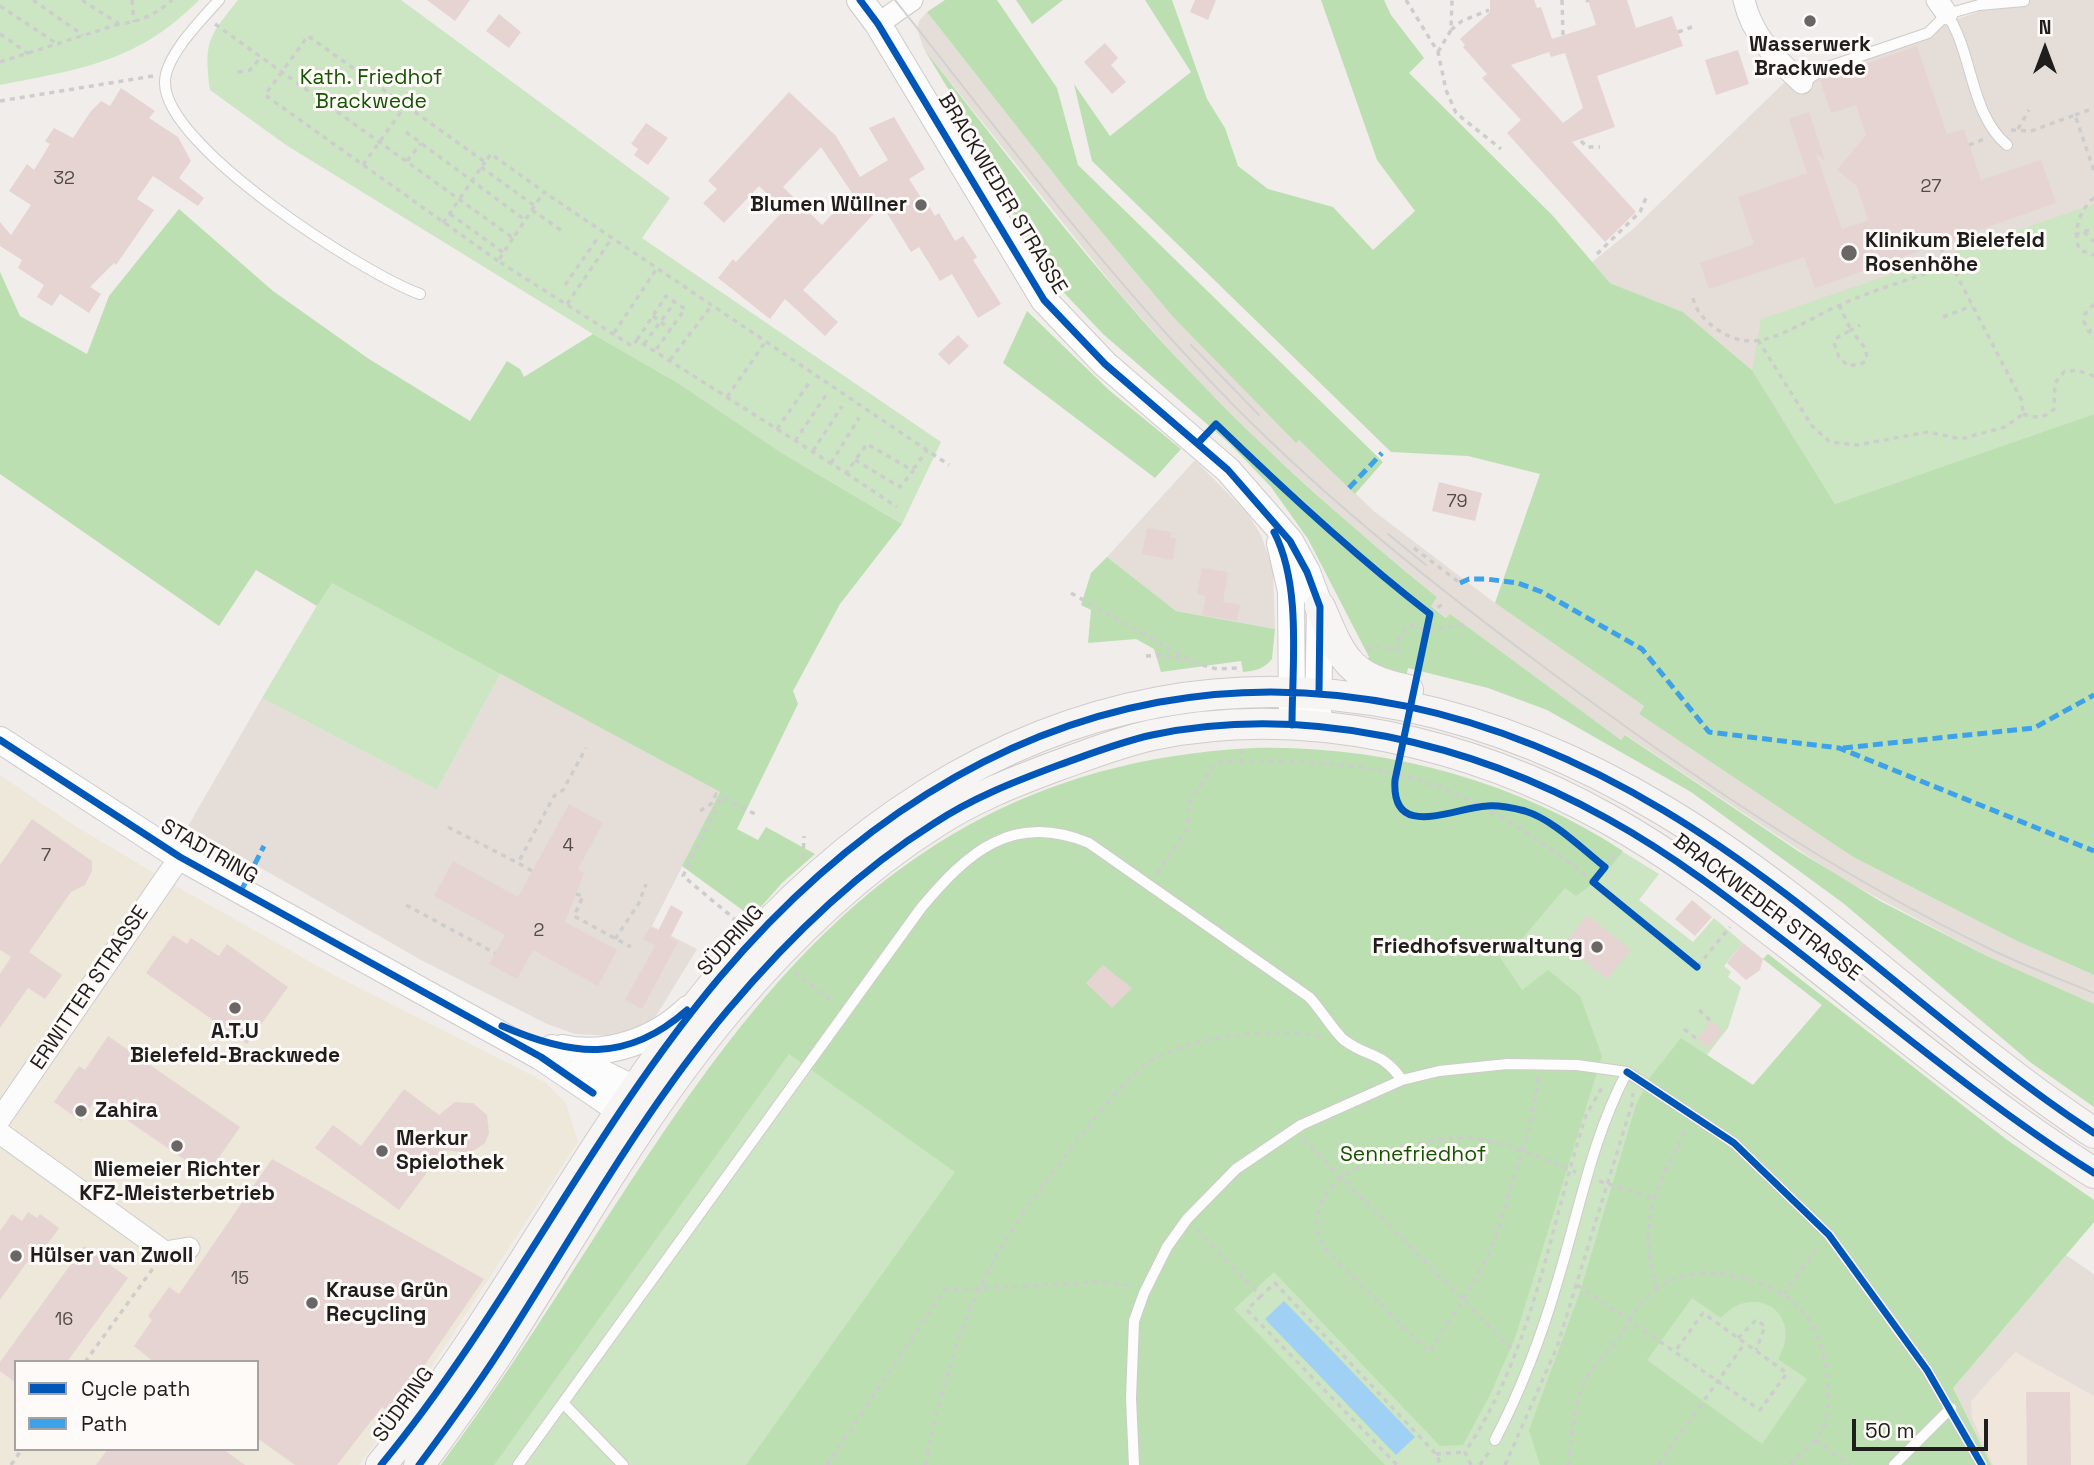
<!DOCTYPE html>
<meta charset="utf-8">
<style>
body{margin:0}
#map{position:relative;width:2094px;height:1465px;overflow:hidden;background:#f0edeb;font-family:"Space Grotesk",sans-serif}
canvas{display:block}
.legend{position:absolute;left:14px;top:1360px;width:245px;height:91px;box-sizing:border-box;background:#fefaf8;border:2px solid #a5a2a0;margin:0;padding:9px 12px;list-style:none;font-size:21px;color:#201e1d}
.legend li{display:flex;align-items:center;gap:14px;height:35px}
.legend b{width:35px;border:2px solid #a5a2a0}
.north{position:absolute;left:2010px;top:14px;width:70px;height:70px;-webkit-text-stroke:5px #fefaf8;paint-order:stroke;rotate:0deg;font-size:19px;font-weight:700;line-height:28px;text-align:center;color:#201e1d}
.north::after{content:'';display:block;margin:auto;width:24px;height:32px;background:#201e1d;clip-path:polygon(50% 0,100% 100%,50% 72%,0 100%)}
.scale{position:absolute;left:1852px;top:1419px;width:136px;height:32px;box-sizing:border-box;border:4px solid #201e1d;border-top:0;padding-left:9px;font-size:21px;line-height:24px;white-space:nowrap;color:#201e1d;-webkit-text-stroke:5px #fefaf8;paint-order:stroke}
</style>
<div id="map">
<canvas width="2094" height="1465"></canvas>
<ul class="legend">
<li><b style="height:9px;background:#0057b8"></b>Cycle path</li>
<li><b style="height:9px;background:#3da2ea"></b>Path</li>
</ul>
<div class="north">N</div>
<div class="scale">50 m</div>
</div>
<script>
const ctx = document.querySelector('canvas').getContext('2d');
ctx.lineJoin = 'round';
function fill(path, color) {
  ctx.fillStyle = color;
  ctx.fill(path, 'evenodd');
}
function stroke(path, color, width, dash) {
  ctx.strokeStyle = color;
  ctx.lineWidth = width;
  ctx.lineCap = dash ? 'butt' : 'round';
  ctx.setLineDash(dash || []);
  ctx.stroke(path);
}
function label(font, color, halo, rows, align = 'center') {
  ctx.font = font + ' "Space Grotesk",sans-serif';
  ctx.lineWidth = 6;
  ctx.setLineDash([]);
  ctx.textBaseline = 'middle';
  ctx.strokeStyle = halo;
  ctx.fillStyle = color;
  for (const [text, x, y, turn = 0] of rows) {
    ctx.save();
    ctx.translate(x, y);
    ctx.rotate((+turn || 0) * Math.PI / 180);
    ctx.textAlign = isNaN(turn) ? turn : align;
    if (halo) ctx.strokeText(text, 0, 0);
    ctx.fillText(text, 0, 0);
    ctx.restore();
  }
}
fill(new Path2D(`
 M1975,0H2094V414L1835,504L1751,369L1683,312L1610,283L1592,262L1633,229L1791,76L1978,12Z
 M927,12L1068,192L1173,317L1296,442L1299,440L1375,512L1495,603L1644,706L1639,714L1853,857L2017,941L2094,975V1004L1987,956L1844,880L1626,735L1621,740L1450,615L1447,618L1430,605L1437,597L1352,526L1271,453L1193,376L1120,294L924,49L917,29L919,21Z
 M1195,460L1248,514L1261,535L1273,569L1275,629L1176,611L1107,557Z
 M501,673L720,792L652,926L697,949L653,1021L615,1036L575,1034L547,1024L421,960L188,826L262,698L437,790Z
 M2066,1255L2094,1274V1465H1991L1953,1388Z`), '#e5ded8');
fill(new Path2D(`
 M0,775L75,826L190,894L332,974L545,1082L566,1103L578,1142L423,1380L359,1465H0ZM16,1362H257V1449H16Z`), '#eee8db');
fill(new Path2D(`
 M2015,1352L2094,1396V1465H1993L1972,1418L1971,1401Z`), '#f1e6dc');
fill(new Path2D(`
 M0,0H199C138,62 81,69 0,85Z
 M238,0H401L670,198L642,238L941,442L902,524L782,453L678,383L593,334L286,145L210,90C204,41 208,38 238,0Z
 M2094,204V414L1835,504L1752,370L1761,319Z
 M331,582L501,673L437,790L262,698Z
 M1282,748C1426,754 1539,797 1659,874L1639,900L1693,942L1714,918L1743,943L1724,966L1731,972L1728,977L1741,987L1728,1028L1707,1055L1753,1085L1822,1005L1763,959L1768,954L2007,1140L2094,1200V1222L1953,1388L1991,1465H441C686,1139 801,758 1282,748Z`), '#cce6c3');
fill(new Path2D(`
 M945,0H997L1057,88L1078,165L1383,462L1355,494L1299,440L1296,443L1173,317L1068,192L927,12Z
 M1016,0H1063L1032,24Z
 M1145,0H1172L1207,99L1225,128L1238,166L1268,189L1333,207L1373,250L1415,211L1377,160L1321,0H1384L1391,15L1424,58L1409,73L1553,216L1610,283L1683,312L1752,370L1835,504L2094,414V975L2017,941L1853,857L1639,714L1644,706L1495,603L1540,474L1468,456L1391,452L1092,161L1074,84L1110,136L1191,72Z
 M924,49C1011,160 1096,274 1194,376C1270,456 1352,528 1437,597L1431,606L1446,618L1450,614L1621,740L1625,735L1798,851L1880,901L1987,956L2094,1004V1107L2030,1062L1843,903L1691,792L1547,710L1488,688L1408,668L1406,677L1383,672L1366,660L1369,657L1308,539L1271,487L1230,444L1103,334L1049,277L992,177L967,120Z
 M179,209L273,291L369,359L470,421L507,361L520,369L524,377L593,334L678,383L782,453L902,524L840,604L793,691L798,704L737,829L758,840L766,827L815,854L782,883L752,917L682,866L720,792L332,583L317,606L256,570L219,626L0,474V272L20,316L87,354L109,296Z
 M1027,311L1110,391L1181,449L1155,478L1003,363Z
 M1107,557L1176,611L1275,629L1272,659C1264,669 1255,671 1243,672L1241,661L1161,672L1154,649L1136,639L1088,643L1091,610L1081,605L1091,573Z
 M1254,748C1384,745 1514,780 1623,851L1604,875L1576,896L1565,888L1520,941L1500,957L1522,990L1548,970L1580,996L1602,1056L1515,1338L1490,1395L1463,1445L1440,1446L1274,1272L1234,1309L1385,1465H746L955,1172L789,1054L494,1465H441C675,1154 799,770 1254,748Z
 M1768,954L2007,1140L2094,1200V1222L1953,1388L1991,1465H1540L1529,1430L1580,1292L1636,1105L1651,1076L1681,1038L1753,1085L1822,1005L1763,959ZM1692,1298L1721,1318C1755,1280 1805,1315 1778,1359L1807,1379L1762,1444L1647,1360Z`), '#bcdfb2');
fill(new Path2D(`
 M1284,1301L1415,1437L1396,1455L1265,1319Z`), '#a0d0f3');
fill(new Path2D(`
 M427,0H470L455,21Z
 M1195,0H1216L1208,20L1190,12Z
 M1490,0H1534L1537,8L1541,7L1552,39L1596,25L1588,0H1627L1636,28L1672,16L1683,46L1597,76L1615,127L1572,142L1636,212L1605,242L1507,133L1521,120L1482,78L1487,74L1463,47L1465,45L1460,39L1490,12ZM1549,52L1551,57L1565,53L1583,108L1563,123L1511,65Z
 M499,14L521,32L509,48L486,31Z
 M1105,43L1118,58L1111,65L1126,82L1112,94L1084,62Z
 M1917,46L1947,134L1964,129L1981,180L2041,160L2056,203L1815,288L1804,257L1709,289L1700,263L1754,244L1738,197L1807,173L1789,119L1809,112L1825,161L1816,153L1842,229L1868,220L1857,186L1837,170L1866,135L1856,105L1831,113L1820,80Z
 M1738,50L1749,84L1716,95L1705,60Z
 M121,88L155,111L149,118L178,137L191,161L179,178L204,198L198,206L153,176L137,199L154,210L116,265L114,263L90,287L101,294L89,313L60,294L52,306L37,297L44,285L18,268L22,260L0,246V222L11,235L31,205L9,191L27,164L34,170L50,144L45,141L54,128L73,138L91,111L101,101L110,106Z
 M789,92L836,136L860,177L888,160L869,128L894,117L925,169L909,179L925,204L927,203L935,216L939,213L955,241L963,236L977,257L973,260L1001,304L978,318L952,274L940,281L919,247L911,252L882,205L803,290L838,322L825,336L785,299L770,319L718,278L733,259L736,262L784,210L759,186L724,223L703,203L717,189L708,181ZM821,147L852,193L822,225L783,187Z
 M646,123L668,138L648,165L634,155L638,149L631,144Z
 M958,335L969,346L949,365L938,354Z
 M1439,482L1482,493L1475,521L1432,511Z
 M1147,528L1171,532L1170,537L1176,538L1173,560L1142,554Z
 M1202,568L1228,572L1223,602L1240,605L1237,621L1202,615L1206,596L1197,594Z
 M569,804L603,823L578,869L584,873L565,922L617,950L598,986L533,950L517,979L489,964L505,935L434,896L453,861L518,897Z
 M32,819L92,861V871L85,885L71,892L29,952L62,975L45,999L28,988L0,1028V974L11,957L0,950V865Z
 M1692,900L1712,917L1695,936L1675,919Z
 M671,905L683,912L670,938L678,942L642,1009L625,1000L655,946L643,939L650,927L658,931Z
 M1587,915L1631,950L1607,979L1564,944Z
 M173,935L187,944L191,938L219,956L227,944L288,987L247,1044L146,973Z
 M1743,943L1763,959L1760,970L1746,980L1727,963Z
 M1103,965L1132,988L1112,1008L1086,983Z
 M1711,1021L1723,1031L1709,1048L1697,1039Z
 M108,1036L240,1127L207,1175L96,1099L81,1121L54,1102L79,1066L85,1070Z
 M404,1089L439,1115L455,1102L473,1103L487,1115L489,1133L485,1143L470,1153L444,1150L399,1210L315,1148L333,1125L361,1146Z
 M272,1159L484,1279L391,1414L382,1407L337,1465H295L257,1438V1362H154L134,1346L152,1320L148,1316L169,1287L179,1294Z
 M28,1212L37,1218L40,1214L59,1228L32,1266L27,1262L0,1300V1231L12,1214L22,1221Z
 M84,1246L128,1278L67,1362H16V1383L0,1371V1362Z
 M2026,1392H2070L2071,1465H2027Z
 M108,1449H223L245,1465H96Z`), '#e6d4d3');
const service = new Path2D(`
 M219,0C202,19 164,57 165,83C165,147 364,274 420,294
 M1947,14C1973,53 1970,114 2007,145
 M1802,83L1825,68L1928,33L1947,14L1979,5L2024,1
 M563,1403L623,1465
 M1495,1440C1522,1388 1543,1332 1559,1276C1580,1207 1593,1136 1627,1072
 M518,1465L921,908C967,853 1012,811 1089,843L1309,997C1320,1008 1335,1033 1344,1040C1369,1059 1381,1050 1402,1080
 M1134,1465L1131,1398L1134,1321L1144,1293L1167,1247L1187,1219L1236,1169L1301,1125L1402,1080L1439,1071L1507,1064L1577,1065L1627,1072L1734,1143L1829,1235L1927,1370L1982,1465
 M1894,1465L1951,1408`);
const minor = new Path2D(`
 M1744,0C1752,36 1776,59 1802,83
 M1937,0L1947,14
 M878,24L912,0
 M0,1119L180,857
 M0,1133L165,1252L189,1248`);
const tertiary = new Path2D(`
 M860,0L878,24L1044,300L1105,364L1228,470L1290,541L1307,572L1320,607L1318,715
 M1280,543L1291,591L1292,713
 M0,740L180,857L541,1057L637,1122
 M552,1048L652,1098
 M562,1048C607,1058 656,1040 688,1009`);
const secondary = new Path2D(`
 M1320,607C1342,659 1349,678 1408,690
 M381,1465C507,1312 592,1129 720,977C976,674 1318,603 1663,810C1817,902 1944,1034 2094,1133
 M419,1465C451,1422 483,1378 511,1333C580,1224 644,1110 727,1011C786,941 855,873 933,824C972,798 1016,781 1059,765C1090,754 1120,742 1152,735C1306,703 1472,743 1608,819C1677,857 1739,906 1801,954C1897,1029 1991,1108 2094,1173`);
stroke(service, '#cecbca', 12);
stroke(minor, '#cecbca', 23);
stroke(tertiary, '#cecbca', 28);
stroke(secondary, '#cecbca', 32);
stroke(new Path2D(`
 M33,0L83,35
 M82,0L119,24C139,22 157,14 172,0
 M132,0L134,22
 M1406,0L1438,52L1446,90L1456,113L1501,149
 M1562,0L1563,35
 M1587,0L1588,2
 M0,6L59,45
 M215,24L513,238L544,192L949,465
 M1451,30L1462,21L1489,10
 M1678,32L1692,27
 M0,34L29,54
 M1438,52L1451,30L1452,0
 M0,62L119,24
 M238,72L250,70L261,57
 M0,101L153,76
 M2075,115L2094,108
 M2018,129L2029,110
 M2011,130L2031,131L2075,115L2094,171
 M406,132L525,220
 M1581,141L1587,147H1600
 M1969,145L1984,139
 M407,161L421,143
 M363,165L405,106
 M481,167L535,206
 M2094,198C2079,209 2072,235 2080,250L2094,255
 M532,210L565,233
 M450,214L504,253
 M443,223L485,162
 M2084,232L2094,242
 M2075,235L2094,228
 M513,238L498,261L632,346L637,340L846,473L867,444L910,469L915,467L927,450
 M1597,254L1640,212L1646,198
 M498,261L265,95L308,36L485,162L491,154L544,192
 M565,285L599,236
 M1693,298C1697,320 1728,341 1750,341C1776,342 1816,315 1840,305C1875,289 1912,279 1948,266
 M567,304L612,238
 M2094,304L2085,314L2084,322L2094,338
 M1839,305L1851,330L1838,337L1834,343L1839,357L1848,366L1863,363L1867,357L1865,348L1851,330L1860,325
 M653,316L671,330
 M1943,317L1972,306
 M2087,332L2094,329
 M614,333L657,268
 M637,340L666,296L685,309L655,351
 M1758,340L1812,426L1830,442L1857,445L1928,432L1961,439L2005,427L2023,414L2022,401L1953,268L1948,266L1939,243
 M644,344L675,302
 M670,360L712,305
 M727,397L766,341
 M2023,414C2036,418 2044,419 2054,409L2055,383L2064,372L2076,370L2094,376
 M777,429L809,383
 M1211,429L1216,424C1285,491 1354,555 1430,614L1427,631
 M795,441L826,395
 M813,451L842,406
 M855,460L900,487L914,470
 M831,463L859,418
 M846,473L897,507
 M1414,548L1460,583
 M1071,593L1195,663L1217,669L1238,668V672
 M1430,614L1445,602
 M1368,651L1375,646L1397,650L1400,635L1412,625L1427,631L1466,624
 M1146,656L1162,655L1188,661
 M1241,749V761C1294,761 1348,762 1400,775C1514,803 1608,894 1697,967L1730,927
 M700,811L711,804L716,794L722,797
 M448,827L518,863
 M1556,829L1605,867
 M803,858L804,836
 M532,871L518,863L554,796L563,790L586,748
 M1157,874L1187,829L1190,801L1212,768L1224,761H1241
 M1593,882L1618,851
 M576,894L583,896L574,916L631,947
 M406,905L495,953
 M737,921L683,876L722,797L757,815
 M615,939L639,903L646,884
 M795,972L835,1003
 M1699,1010L1711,1021
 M1684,1029L1697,1039
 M1538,1078C1534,1118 1521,1155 1509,1193C1501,1217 1496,1243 1483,1265C1467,1295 1447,1324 1429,1352L1324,1248C1286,1177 1411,1136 1463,1138C1502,1139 1540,1158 1576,1172
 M1303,1139L1515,1352
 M1599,1181L1654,1198
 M1197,1230L1261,1296L1275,1283L1436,1454L1441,1465
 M1577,1285L1760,1410L1787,1373L1703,1313L1676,1350
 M1657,1288C1635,1220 1658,1187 1687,1126
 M1784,1294L1819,1245
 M1261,1296L1247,1310L1397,1465
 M1738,1338L1756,1320L1765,1326L1756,1350
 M85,1362L154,1267
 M1816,1440L1850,1465
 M1436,1454L1465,1452
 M11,1465L22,1449
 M827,1465L944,1290L1099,1282L1133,1286
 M926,1465C933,1416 958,1331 980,1287C1004,1235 1040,1190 1074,1145C1092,1121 1125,1078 1149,1062C1190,1035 1273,1028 1320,1036
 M1471,1465L1465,1452C1533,1352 1550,1227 1586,1115L1603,1086
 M1480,1465L1489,1452
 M1505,1465L1557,1347L1632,1104L1633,1093
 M1568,1465C1572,1434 1574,1394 1593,1368C1600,1358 1610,1350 1617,1340C1630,1322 1635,1304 1655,1290C1695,1259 1768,1274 1801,1310C1819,1329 1824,1353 1827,1378C1828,1392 1829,1412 1824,1426C1818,1442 1801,1451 1790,1465
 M1658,1465L1745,1343`), '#cecdcd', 3.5, [5, 5]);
stroke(service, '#fdfcfc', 10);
stroke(minor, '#fdfcfc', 21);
stroke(tertiary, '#fdfcfc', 26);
stroke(secondary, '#f7f4f4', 30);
stroke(new Path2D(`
 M895,0C998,130 1098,264 1213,384C1314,490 1427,580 1544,667C1685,772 1832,873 1992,950C2025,966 2060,979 2094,993
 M1191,345L1259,415
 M1388,534L1426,565`), '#d1d1d1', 2);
stroke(new Path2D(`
 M1427,631L1395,780C1391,840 1451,809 1486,806C1513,804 1535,814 1556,829`), '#cecdcd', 3.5, [5, 5]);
stroke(new Path2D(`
 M1349,488L1382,453
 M1460,583L1469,579H1486L1518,583L1542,592L1642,649L1709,732L1839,748L2094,851
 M1843,748L2034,728L2094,695
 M241,891L264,846`), '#3da2ea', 5, [10, 5]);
stroke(new Path2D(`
 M860,0L878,24L1044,300L1105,364L1228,470L1290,541L1307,572L1320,607L1319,694
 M1199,442L1216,424C1285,491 1354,555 1430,614L1395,780C1391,841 1452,808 1487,806C1499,805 1513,808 1525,811C1554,820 1581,848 1605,867L1593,882L1697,967
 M1274,532C1302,586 1292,666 1292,725
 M0,740L180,857L541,1057L593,1093
 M502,1026C571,1056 626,1064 687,1010
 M1627,1072L1734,1143L1829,1235L1927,1370L1982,1465
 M381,1465C507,1312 592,1129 720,977C976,674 1318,603 1663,810C1817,902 1944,1034 2094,1133
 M419,1465C451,1422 483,1378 511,1333C580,1224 644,1110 727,1011C786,941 855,873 933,824C972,798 1016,781 1059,765C1090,754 1120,742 1152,735C1306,703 1472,743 1608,819C1677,857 1739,906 1801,954C1897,1029 1991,1108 2094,1173`), '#0057b8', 7);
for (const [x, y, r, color] of [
 [1810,21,7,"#696665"],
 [921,205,7,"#696665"],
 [1849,253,9,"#696665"],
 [1597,947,7,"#696665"],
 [235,1008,7,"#696665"],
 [81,1111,7,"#696665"],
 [177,1146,7,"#696665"],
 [382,1151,7,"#696665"],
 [16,1256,7,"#696665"],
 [312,1303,7,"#696665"]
]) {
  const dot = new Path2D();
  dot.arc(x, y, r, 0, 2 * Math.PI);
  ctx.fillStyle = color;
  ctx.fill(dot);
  stroke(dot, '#fefaf8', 2.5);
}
label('18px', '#524c4a', null, [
 ["32",64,179],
 ["27",1931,187],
 ["79",1457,502],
 ["4",568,846],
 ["7",46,856],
 ["2",539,931],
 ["15",240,1279],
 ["16",64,1320]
]);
label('bold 21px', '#201e1d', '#fefaf8', [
 ["Wasserwerk",1810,45,"center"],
 ["Brackwede",1810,69,"center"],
 ["Blumen Wüllner",907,205,"right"],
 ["Klinikum Bielefeld",1865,241],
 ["Rosenhöhe",1865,265],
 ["Friedhofsverwaltung",1583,947,"right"],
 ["A.T.U",235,1032,"center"],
 ["Bielefeld-Brackwede",235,1056,"center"],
 ["Zahira",95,1111],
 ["Merkur",396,1139],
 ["Spielothek",396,1163],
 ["Niemeier Richter",177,1170,"center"],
 ["KFZ-Meisterbetrieb",177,1194,"center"],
 ["Hülser van Zwoll",30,1256],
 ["Krause Grün",326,1291],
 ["Recycling",326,1315]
], 'left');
label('21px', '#155400', '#fefaf8', [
 ["Kath. Friedhof",371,78],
 ["Brackwede",371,102],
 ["Sennefriedhof",1413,1155]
]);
label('21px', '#201e1d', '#fefaf8', [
 ["BRACKWEDER STRASSE",1002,194,59],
 ["STADTRING",209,852,30],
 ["BRACKWEDER STRASSE",1767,908,37],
 ["SÜDRING",731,941,-48],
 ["ERWITTER STRASSE",90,988,-56],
 ["SÜDRING",404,1405,-54]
]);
</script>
